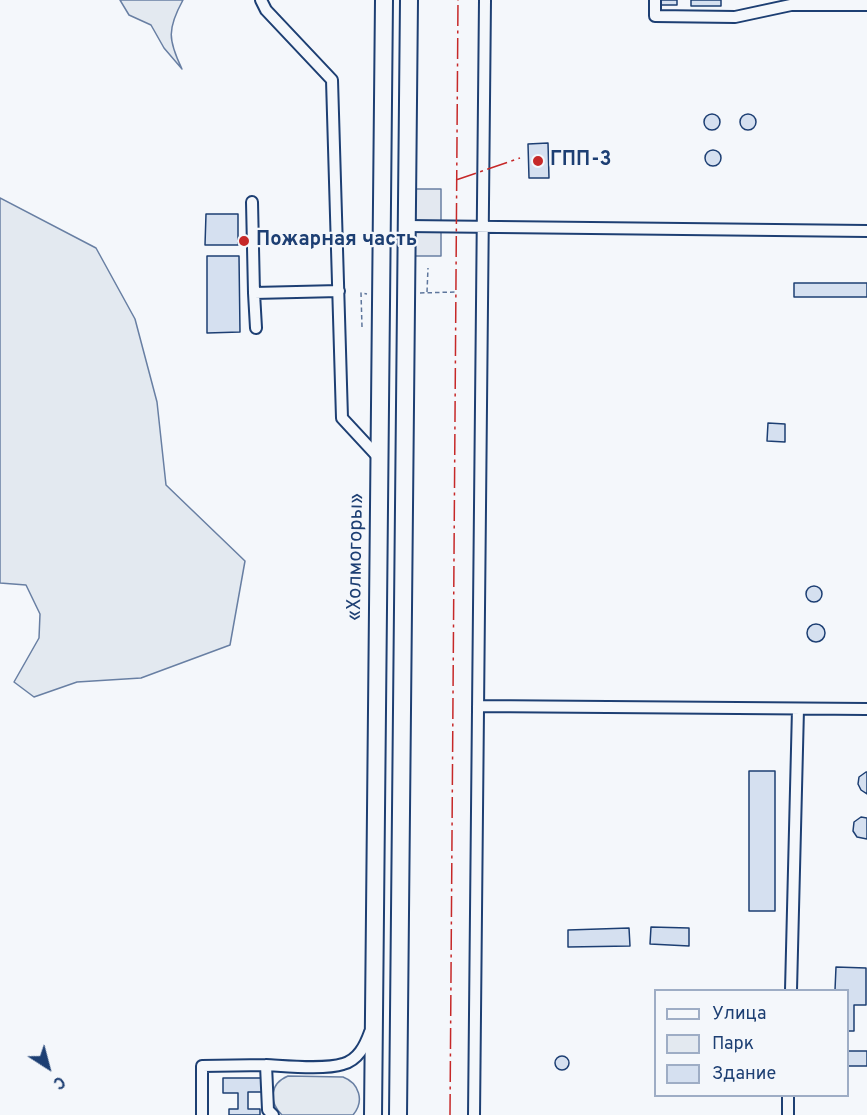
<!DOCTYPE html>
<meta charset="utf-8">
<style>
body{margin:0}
#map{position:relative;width:867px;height:1115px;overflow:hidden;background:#f4f7fb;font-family:Overpass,sans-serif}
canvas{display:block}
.legend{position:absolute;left:654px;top:989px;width:195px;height:108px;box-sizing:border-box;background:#f4f7fb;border:2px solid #9eadc5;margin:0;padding:8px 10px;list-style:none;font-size:18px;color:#1d3f73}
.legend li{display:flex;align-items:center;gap:12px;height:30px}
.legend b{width:30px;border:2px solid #9eadc5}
.north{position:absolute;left:18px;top:1037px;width:60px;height:60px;-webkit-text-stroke:4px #f4f7fb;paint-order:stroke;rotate:144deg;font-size:16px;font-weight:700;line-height:24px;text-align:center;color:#1d3f73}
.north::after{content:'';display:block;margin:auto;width:21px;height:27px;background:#1d3f73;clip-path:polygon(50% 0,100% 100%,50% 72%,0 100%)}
</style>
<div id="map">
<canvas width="867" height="1115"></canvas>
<ul class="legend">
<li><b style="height:8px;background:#f4f7fb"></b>Улица</li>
<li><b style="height:16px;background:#e3e9f0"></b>Парк</li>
<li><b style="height:16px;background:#d5e0f0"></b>Здание</li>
</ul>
<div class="north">С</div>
</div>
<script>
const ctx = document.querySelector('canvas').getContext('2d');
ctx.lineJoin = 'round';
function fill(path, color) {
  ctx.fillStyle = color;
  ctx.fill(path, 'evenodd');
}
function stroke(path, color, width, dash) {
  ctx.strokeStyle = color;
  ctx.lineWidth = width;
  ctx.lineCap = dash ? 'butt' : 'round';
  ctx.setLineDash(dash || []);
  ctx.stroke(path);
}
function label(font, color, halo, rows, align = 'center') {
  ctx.font = font + ' Overpass,sans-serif';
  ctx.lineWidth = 4.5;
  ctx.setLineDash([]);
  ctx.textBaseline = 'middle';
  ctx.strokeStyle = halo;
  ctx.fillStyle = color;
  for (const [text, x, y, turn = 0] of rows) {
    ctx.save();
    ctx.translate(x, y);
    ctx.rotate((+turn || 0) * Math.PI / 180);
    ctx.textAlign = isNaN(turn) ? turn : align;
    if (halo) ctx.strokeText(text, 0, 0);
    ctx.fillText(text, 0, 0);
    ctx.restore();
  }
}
const green = new Path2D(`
 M120,0H183C167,29 168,40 182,69L164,48L151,25L129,15Z
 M0,198L96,248L135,319L157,402L166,485L245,561L230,645L141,678L77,682L34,697L14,682L39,638L40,614L26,585L0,583Z
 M288,1076L343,1077C359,1083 365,1101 353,1115H282C269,1102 269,1084 288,1076Z`);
fill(green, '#e3e9f0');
stroke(green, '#687fa3', 1.5);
const parking = new Path2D(`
 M414,189H441V256H414Z`);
fill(parking, '#e3e8f0');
stroke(parking, '#687fa3', 1.5);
const building = new Path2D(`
 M660,0H677V5H660Z
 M691,0H721V6H691Z
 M704 122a8 8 0 1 1 16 0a8 8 0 1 1-16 0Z
 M740 122a8 8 0 1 1 16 0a8 8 0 1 1-16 0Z
 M548,143L549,178H529L528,144Z
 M705 158a8 8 0 1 1 16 0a8 8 0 1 1-16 0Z
 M206,214H238V245H205Z
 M207,256H239L240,332L207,333Z
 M794,283H867V297H794Z
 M768,423L785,424V442L767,441Z
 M806 594a8 8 0 1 1 16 0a8 8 0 1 1-16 0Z
 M807 633a9 9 0 1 1 18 0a9 9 0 1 1-18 0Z
 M749,771H775V911H749Z
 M866,772H867V794L861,790L858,784L859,777Z
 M861,817L867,818V839L857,837L853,831L854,822Z
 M651,927L689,928V946L650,944Z
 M629,928L630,946L568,947V930Z
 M836,967L866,968V1005H854V1031H848V990H835Z
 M848,1051H867V1066H848Z
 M555 1063a7 7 0 1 1 14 0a7 7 0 1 1-14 0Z
 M223,1078H263V1092H248V1109H260V1115H229V1109H238V1093H223Z`);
fill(building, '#d5e0f0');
stroke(building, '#1d3f73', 1.5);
const minor = new Path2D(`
 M261,0L266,10L332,80L342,418L380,459
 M655,0V16L735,17L791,5H867
 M252,202L254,293L339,291
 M407,226L867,231
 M254,293L256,328
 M478,706L867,709
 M791,990L798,709
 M202,1115V1066L266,1065
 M273,1115L268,1110L266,1065C286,1066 325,1070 343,1064C358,1060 365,1046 370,1032
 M474,1115L485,0
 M788,1115V1096`);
const highway = new Path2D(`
 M373,1115L384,0
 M398,1115L409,0`);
stroke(minor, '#1d3f73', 14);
stroke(highway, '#1d3f73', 20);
stroke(new Path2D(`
 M427,292L428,268
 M420,293L455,292
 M362,327L361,293L367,294`), '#5e769c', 1.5, [4.5, 3]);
stroke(minor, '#f4f7fb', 10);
stroke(highway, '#f4f7fb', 16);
stroke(new Path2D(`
 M456,180L520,158
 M450,1115L458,0`), '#c62828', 1.5, [21, 4.5, 3, 4.5]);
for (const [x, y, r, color] of [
 [538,161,6,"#c62828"],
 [244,241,6,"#c62828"]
]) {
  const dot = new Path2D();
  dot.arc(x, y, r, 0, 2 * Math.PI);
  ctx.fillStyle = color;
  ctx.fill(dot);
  stroke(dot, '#f4f7fb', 2);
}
label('bold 20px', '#1d3f73', '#f4f7fb', [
 ["ГПП-3",550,161],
 ["Пожарная часть",256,241]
], 'left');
label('20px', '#1d3f73', '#f4f7fb', [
 ["«Холмогоры»",357,557,-89]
]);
</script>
